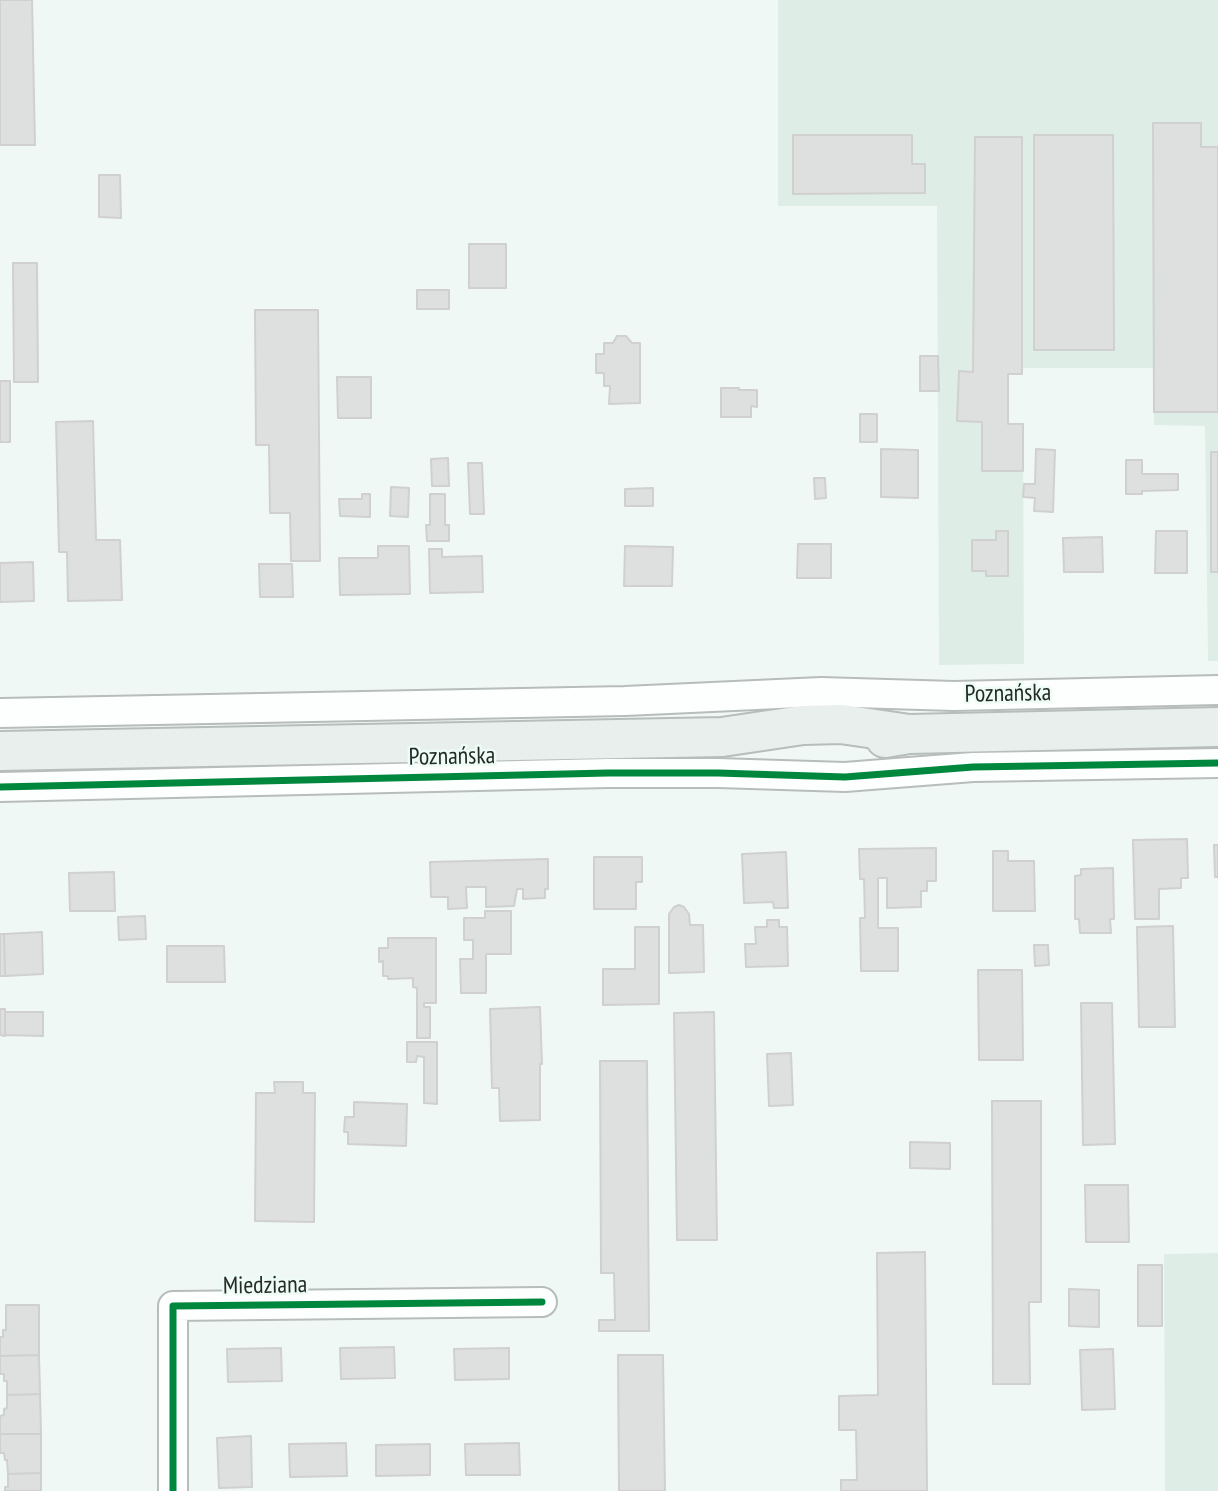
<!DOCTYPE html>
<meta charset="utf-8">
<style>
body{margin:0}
canvas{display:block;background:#f0f8f5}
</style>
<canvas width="1218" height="1491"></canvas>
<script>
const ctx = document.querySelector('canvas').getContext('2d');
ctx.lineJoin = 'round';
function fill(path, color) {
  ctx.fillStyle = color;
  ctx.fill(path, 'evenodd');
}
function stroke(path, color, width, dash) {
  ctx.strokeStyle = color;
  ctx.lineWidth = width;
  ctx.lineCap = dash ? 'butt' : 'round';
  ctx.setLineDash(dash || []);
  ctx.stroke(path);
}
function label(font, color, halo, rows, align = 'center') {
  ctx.font = font + ' "PT Sans Narrow",sans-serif';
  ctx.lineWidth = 5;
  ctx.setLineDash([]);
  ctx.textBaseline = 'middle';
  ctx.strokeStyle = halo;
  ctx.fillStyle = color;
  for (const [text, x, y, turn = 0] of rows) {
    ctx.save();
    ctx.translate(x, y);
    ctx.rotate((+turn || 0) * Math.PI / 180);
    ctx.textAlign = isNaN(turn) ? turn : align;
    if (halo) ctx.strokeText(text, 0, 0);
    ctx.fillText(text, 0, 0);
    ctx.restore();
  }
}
fill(new Path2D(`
 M778,0H1218V661H1208L1205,426L1154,425L1153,368H1023L1022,374H1008V424H1023L1024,664L939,665L937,206H778Z
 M1218,1253V1491H1165L1164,1254Z`), '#deeee7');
const building = new Path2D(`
 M0,0H32L35,145H0Z
 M1153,123H1201V147H1218V412H1154Z
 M793,135H912V164H925V193L793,194Z
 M1034,135H1113L1114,350H1034Z
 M975,137H1022V374H1008V424H1023V471H982V422L957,421L959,371L973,372Z
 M99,175H120L121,218L99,217Z
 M469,244H506V288H469Z
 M13,263H37L38,382H14Z
 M417,290H449V309H417Z
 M255,310H318L320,561H291L290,513H270L269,445H256Z
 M617,336H626L632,343H640V403L609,404L610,386H604V373H596V354H604V343H613Z
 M920,356H938L939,391H920Z
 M337,377H371V418H338Z
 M0,381H10V442H0Z
 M721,388H739V390H757V407L751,406V417H721Z
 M860,414H877V442H860Z
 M93,421L96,540H120L122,600L68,601L67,552H59L56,422Z
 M881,449L918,450V498L881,497Z
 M1036,449L1055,450L1053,512L1034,511L1035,498L1023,497L1024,484H1035Z
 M1211,452H1218V572H1211Z
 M448,458L449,486H432L431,459Z
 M1126,460H1142V474H1178V490L1142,491V494H1126Z
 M468,463H482L484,514H470Z
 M814,478H825L826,498L815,499Z
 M391,487L409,488L408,517L390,516Z
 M653,488V506H625V489Z
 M362,494H370V517L340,516L339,499H362Z
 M430,494H445V525H449V541H427L426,525H430Z
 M996,531H1008V576H986V571H972V540H996Z
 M1156,531H1187V573H1155Z
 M1102,537L1103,572H1064L1063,538Z
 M798,544H831V578H797Z
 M378,546H409L410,594L340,595L339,558H378Z
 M625,546L673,547L672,586H624Z
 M429,549H442V557L482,556L483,592L430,593Z
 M33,562L34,601L0,602V563Z
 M259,564H292L293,597H260Z
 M1187,839L1188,878H1181V888L1159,889V919H1135L1133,840Z
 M1214,845H1218V877H1215Z
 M936,848V881H927V891H921V907L887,908V878H878V928H898V971H861L860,918H865L864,879H860L859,849Z
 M993,851H1008V861H1034L1035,911H993Z
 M786,852L788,908H774L773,902L744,903L742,854Z
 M594,857H642V882H636V909H594Z
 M548,859V889H545V898L523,899V889H517L514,906L486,907V887H466L467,908L448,909V897H431L430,862Z
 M1113,868L1114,919H1110L1111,933H1080L1079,919H1075V876L1081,875V869Z
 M114,872L115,911H70L69,873Z
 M679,905L684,907L689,914L690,925H703L704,972L669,973V914L674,907Z
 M485,911H511V954H486V993H461L460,959H473V940H464V918H485Z
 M145,916L146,939L119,940L118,917Z
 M767,920H779V927H787L788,966L746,967L745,944H756L755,927H767Z
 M1173,926L1175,1027H1139L1137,927Z
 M635,927H659V1004L603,1005V969H635Z
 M42,932L43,974L5,976L4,934Z
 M0,934H4L5,976H0Z
 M388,938H436V1003H424V1007H430V1038H417V988L413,987V978L388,979V976H383V961L379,962V948H388Z
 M1034,945H1048L1049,965L1035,966Z
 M167,946H224L225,982H167Z
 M978,970H1022L1023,1060H979Z
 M1081,1003H1112L1115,1144L1083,1145Z
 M540,1007L542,1064H540V1120L500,1121L499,1088H492L490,1009Z
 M0,1009H5V1036L0,1035Z
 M5,1012H43V1036L5,1035Z
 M714,1012L717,1240H677L674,1013Z
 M407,1042H437V1104L424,1103V1057L417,1056L416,1062H407Z
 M791,1053L793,1105L769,1106L767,1054Z
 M600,1061H647L649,1331H599V1320H615L614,1273H601Z
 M274,1082H303V1093H315L314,1222L255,1221L256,1093H275Z
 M992,1101H1041V1302H1029L1030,1384H993Z
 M354,1102L407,1104L406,1146L348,1144V1132H344L345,1117H354Z
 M910,1142L950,1143V1169L910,1168Z
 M1085,1185H1128L1129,1242H1086Z
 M925,1252L927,1491H841V1480H857L856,1430H839V1396L878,1395L877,1253Z
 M1138,1265H1162V1326H1138Z
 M1069,1289L1099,1290V1327L1069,1326Z
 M6,1305H39V1355L0,1356V1337H3V1330H6Z
 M394,1347L395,1378L341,1379L340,1348Z
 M281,1348L282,1381L228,1382L227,1349Z
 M509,1348V1379L455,1380L454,1349Z
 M1113,1349L1115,1409L1082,1410L1080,1350Z
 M39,1355L40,1394L7,1395V1381H4V1374H0V1356Z
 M618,1355H663L665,1491H619Z
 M40,1394L41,1434H0V1416L4,1415V1409L7,1408V1395Z
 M0,1434H41V1473L8,1474L7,1460H5L4,1453H0Z
 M251,1436L252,1487L219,1488L217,1438Z
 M346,1443L347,1476L290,1477L289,1444Z
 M519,1443L520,1475H466L465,1444Z
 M430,1444V1475L376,1476V1445Z
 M41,1473V1491H5V1487H8V1474Z`);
fill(building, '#dedfdf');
stroke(building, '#d0d0d1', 2);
const street = new Path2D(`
 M0,713L625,701L821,692L954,696L1218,690
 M0,787L608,773H718L845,777L973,767L1218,763
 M173,1491V1306L542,1302`);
const secondary = new Path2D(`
 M885,738L909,734L1218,727
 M0,751L722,737L803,725L841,724L909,734`);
stroke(street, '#b7bdba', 32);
stroke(secondary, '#b7bdba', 42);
stroke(street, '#fdfefe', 28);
stroke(secondary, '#e9efed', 38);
stroke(new Path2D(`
 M0,787L608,773H718L845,777L973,767L1218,763
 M173,1491V1306L542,1302`), '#00873e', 7);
label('24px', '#252a28', '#edfcf5', [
 ["Poznańska",1008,694,-1],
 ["Poznańska",452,757,-1],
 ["Miedziana",265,1286,-1]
]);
</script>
